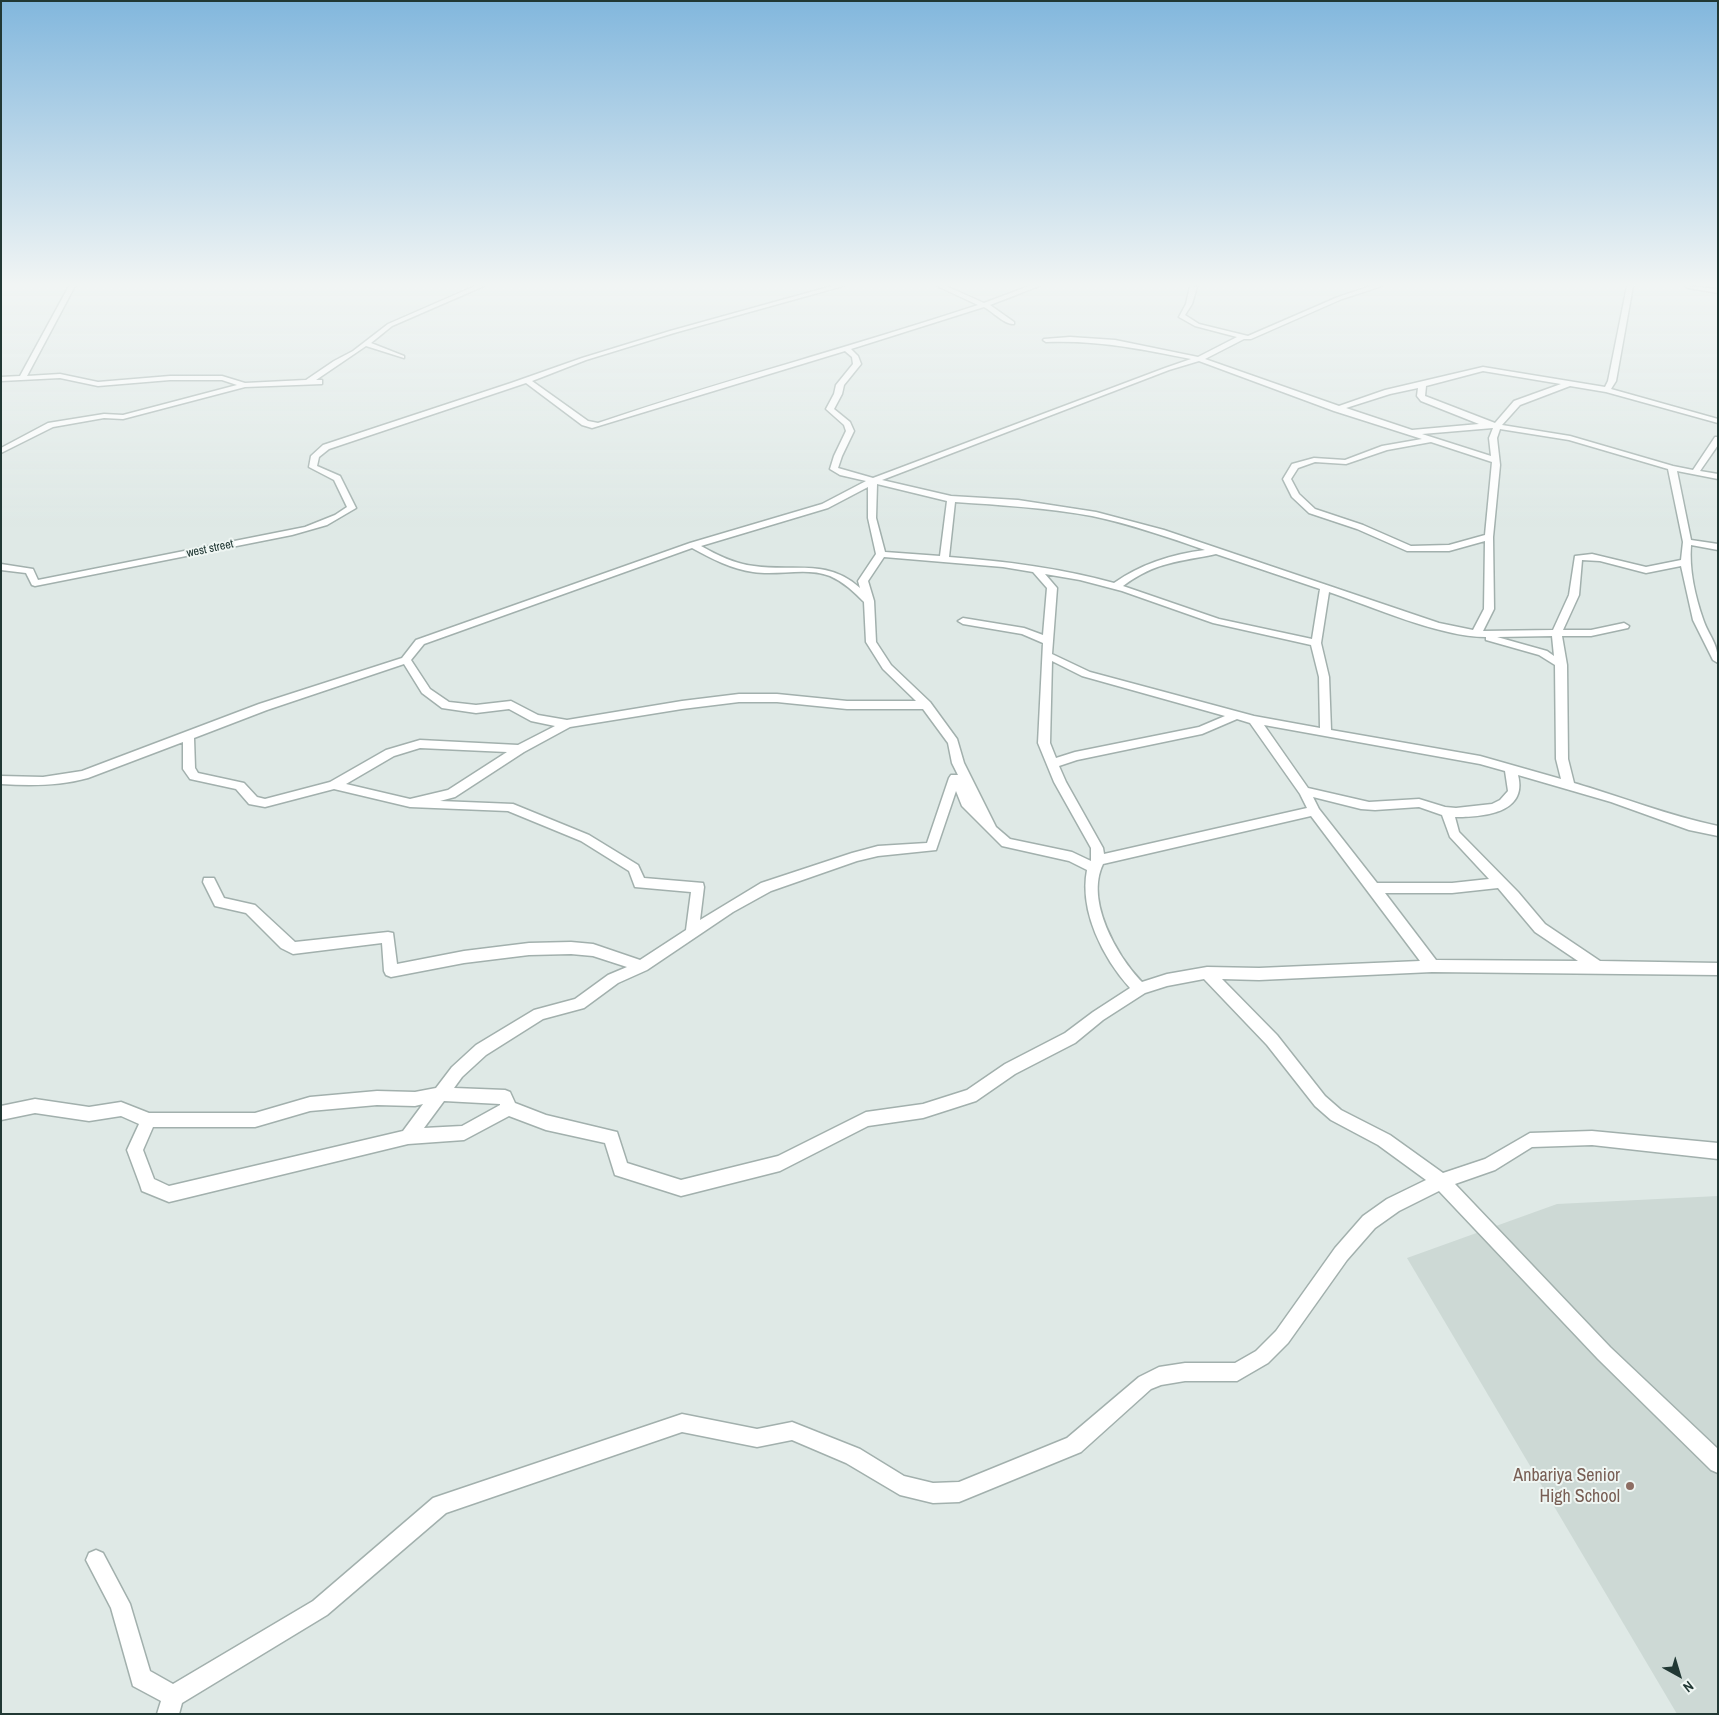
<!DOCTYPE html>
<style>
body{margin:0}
#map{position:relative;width:1719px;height:1715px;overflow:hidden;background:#dfe9e6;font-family:"Archivo Narrow",sans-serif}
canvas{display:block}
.frame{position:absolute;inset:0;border:2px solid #213834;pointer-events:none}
.north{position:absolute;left:1654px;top:1650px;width:50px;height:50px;-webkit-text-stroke:4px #eff6f3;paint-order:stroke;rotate:141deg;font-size:14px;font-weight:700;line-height:20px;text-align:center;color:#213834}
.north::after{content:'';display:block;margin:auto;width:18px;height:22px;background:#213834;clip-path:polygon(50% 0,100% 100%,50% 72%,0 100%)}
</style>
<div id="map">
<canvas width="1719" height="1715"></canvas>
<div class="frame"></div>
<div class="north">N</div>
</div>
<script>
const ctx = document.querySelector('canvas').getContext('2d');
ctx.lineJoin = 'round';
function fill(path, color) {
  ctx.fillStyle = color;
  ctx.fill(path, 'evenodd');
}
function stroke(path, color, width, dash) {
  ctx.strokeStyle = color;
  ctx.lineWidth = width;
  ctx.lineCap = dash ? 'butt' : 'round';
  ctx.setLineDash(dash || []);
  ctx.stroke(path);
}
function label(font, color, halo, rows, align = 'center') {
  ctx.font = font + ' "Archivo Narrow",sans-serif';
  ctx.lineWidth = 4;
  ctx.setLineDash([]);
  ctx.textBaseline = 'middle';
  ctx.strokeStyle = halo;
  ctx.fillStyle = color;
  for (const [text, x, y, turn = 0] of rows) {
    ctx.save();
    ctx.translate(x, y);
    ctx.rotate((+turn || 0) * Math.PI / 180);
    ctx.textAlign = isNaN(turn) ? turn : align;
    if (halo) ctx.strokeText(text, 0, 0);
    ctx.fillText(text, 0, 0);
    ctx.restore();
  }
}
fill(new Path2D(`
 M1718,1196V1714H1677L1407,1258L1557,1204Z`), '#cdd9d5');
const minor = new Path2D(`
 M69,286H75L27,376L60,374L98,382L170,376H222L245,383L306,380L334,361L353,351L388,324L475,286H484L392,326L371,343L404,356V358L366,346L316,380H322V384L245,387L123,419L104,418L53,427L1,453V448L48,423L104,414L123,415L237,385L222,380H170L98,386L60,378L1,381V377L20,376Z
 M832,286H843L674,333L586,360L532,381L588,421L598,423C724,380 852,347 978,305L937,286H946L984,303L1029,286H1039L990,305L1014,322V324C1005,325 993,312 984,307L851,349L858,356L861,364L844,385L842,394L834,409L850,422L854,431L842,456L838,468L873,478L1165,368L1191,359C1141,349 1098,340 1046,342L1043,340L1044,339L1070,337L1115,340L1198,357L1237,337L1195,326L1179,317L1186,304L1190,286L1197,287L1192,304L1185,315L1199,324L1248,336L1338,297L1371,286H1382L1342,299L1251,339H1244L1205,359L1339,406L1385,390L1483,367L1605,387L1608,381L1627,286H1633L1616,381L1611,389L1718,419V423L1606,392L1570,386L1520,405L1502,425L1570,436L1673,466L1693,470L1715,437H1718V445L1700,471L1718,474V479L1677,471L1691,540L1718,544V550L1691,545C1689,569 1695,596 1703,619C1709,637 1718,642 1718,663L1713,660L1693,620L1681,566L1646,573L1600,561L1582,560L1579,595L1563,630H1591L1624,623L1629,626L1628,628L1591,636H1562L1567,665L1568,759L1574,783C1622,797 1669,816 1718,826V836L1689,830L1611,802L1518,775C1528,814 1482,817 1455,817L1459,832L1518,892L1545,924L1600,961L1718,963V975L1432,972L1259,980L1222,979L1277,1035L1325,1096L1341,1110L1390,1135L1443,1173L1485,1159L1530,1133L1592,1131L1718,1143V1159L1592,1145L1532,1147L1495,1170L1455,1184L1610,1347L1718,1449V1473L1711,1470L1598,1359L1439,1191L1399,1211L1375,1228L1347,1260L1288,1343L1268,1363L1237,1381H1185L1161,1385L1151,1389L1081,1452L959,1502L933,1503L900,1495L846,1463L792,1440L757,1447L682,1432L446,1513L327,1615L182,1703L179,1714H157L161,1701L133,1686L111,1608L86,1560L89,1553L96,1550L103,1553L130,1604L150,1671L173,1684L313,1601L433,1498L682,1414L757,1429L792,1422L860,1449L904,1476L933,1483L959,1482L1067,1438L1139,1377L1159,1367L1185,1363H1235L1256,1351L1276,1331L1335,1248L1363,1216L1387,1199L1426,1180L1378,1145L1331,1120L1315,1106L1267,1045L1204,979L1167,986L1145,993L1103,1020L1075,1043L1015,1074L976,1101L923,1118L868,1126L780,1171L681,1196L615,1175L605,1143L546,1130L509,1116L464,1140L408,1144L169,1202L142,1191L140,1185L127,1150L139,1124L121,1116L89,1121L35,1113L1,1120V1106L35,1099L89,1107L121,1102L149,1113H255L310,1097L377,1091L415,1092L436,1088L452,1067L476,1045L534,1010L575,999L608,975L627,967L593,956L571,954L529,955L464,963L391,977L386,975L384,971L382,943L293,954L281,948L246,913L215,906L203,882L204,878H214L224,898L255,905L295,942L388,932L393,933L397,964L464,951L529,943L571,942L593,944L640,960L686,930L691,892L635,887L629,871L581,841L508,811L410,807L334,789L265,807L249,804L236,789L190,779L183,769V742L88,778C60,786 30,786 1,784V776L43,777L82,771L259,704L402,658L416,640L690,543L822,504L866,481L840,475L830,469L834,456L846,431L844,425L826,409L834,394L836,385L853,364L852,357L845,351L592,428L582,425L526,383L329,449L319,457L317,466L340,476L356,508L327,525L292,535L35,586L32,585L26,573L1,570V564L33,569L38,580L305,527L335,515L347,507L334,480L309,467L311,456L323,445L511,383L582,358L670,331ZM1199,361L1334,411L1422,439L1382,446L1345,460L1314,458L1292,464L1283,479L1292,497L1309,513L1357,529L1407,551H1449L1485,541L1484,609L1473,630L1439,623L1164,530L1096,512L1018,500L951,496L882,480L1169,370ZM1483,371L1561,384L1514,401L1495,423L1425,396L1426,386ZM1418,388L1417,396L1421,401L1479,424L1412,430L1346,408L1390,394ZM1493,428L1489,438L1491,456L1422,434ZM1500,429L1569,440L1668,469L1683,542L1681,560L1646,567L1592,554L1575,556L1569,595L1553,630L1483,631L1494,609L1493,537L1500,465L1497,438ZM1431,442L1492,462L1485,535L1449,545L1411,546L1363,525L1315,509L1299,494L1291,479L1298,468L1315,462L1346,464L1387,450ZM877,484L947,501L940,556L885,552L876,518ZM868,487V518L876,554L858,581L860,588C827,558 794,572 754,566C735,564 717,555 701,546L828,508ZM955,502C1001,505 1047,508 1092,516C1130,524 1168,537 1205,550C1172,554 1141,564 1114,583C1060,568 1005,561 949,557ZM692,548C712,559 732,569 753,572C778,576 806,567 830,576C844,582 854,592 864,602L866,642L883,669L916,701H847L777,694H739L682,701L567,720L538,715L511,701L476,705L449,702L430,689L411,660L424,644ZM1216,554L1320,589L1312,639L1219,619L1123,586C1157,561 1179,562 1216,554ZM884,557L1003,567L1033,572L1047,588L1043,635L1024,628L963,618L958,621L963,624L1022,634L1043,643L1038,743L1054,782L1091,848V861L1072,852L1010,839L996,827L964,763L957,739L930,702L891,665L876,642L874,601L868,581ZM1045,574L1080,580L1122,591L1213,623L1311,645L1319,677L1320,728L1254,716L1090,672L1052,654L1057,588ZM1329,592C1373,607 1440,637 1486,637V640L1539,655L1555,665L1556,759L1561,779L1480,756L1331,730L1329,677L1321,643ZM1552,636L1554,656L1547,651L1497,637ZM1052,661L1082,676L1225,716L1199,727L1075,752L1056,758L1050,743ZM404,664L422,693L442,708L476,713L509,709L531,721L555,726L518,745L420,740L386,750L330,782L265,799L257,797L244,783L198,773L195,768L194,738L267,710ZM739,702H777L847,709H923L948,743L952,763L958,775H951L949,778L927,843L878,846L852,853L761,883L700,920L704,887L703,883L644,878L638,865L589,835L513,804L440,801L455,797L524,752L570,727L682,709ZM1237,719L1250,723L1300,794L1307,808L1104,854L1103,848L1066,782L1059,766L1077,760L1202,734ZM1264,725L1480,764L1505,771L1508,791L1500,800L1492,804L1456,808L1445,807L1419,799L1369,802L1308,788ZM420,748L507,752L448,790L410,799L346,784L394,756ZM956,791L962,806L1002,846L1069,861L1087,870C1079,911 1103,958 1130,988L1093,1012L1065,1033L1005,1064L967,1090L923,1104L866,1112L778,1156L681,1180L627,1163L617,1132L546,1115L515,1103L510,1092L505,1090L454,1088L462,1077L486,1055L543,1019L584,1008L618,983L647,970L733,912L771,891L857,861L878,856L936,850ZM1313,797L1361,809L1375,810L1419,807L1442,815L1450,837L1489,879L1452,883H1377L1319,809ZM1311,816L1420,961L1259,968L1207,967L1167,974L1142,982C1117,956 1085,901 1103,864ZM1498,888L1535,932L1578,961L1436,960L1385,893H1452ZM444,1101L500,1104V1105L462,1126L424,1128ZM423,1104L403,1131L169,1186L154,1179L143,1150L153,1127H255L310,1111L377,1105L415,1106Z`);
const tertiary = new Path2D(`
 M1685,286L1718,289V293L1688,288Z`);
stroke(minor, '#a2b0ad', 3);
stroke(tertiary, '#a2b0ad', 3);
fill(minor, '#fff');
fill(tertiary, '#fff');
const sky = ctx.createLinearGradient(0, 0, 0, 527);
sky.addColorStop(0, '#82b7dd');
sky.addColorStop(0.54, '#f1f5f4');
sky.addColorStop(1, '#f1f5f400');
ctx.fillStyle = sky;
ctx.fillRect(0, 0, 1719, 527);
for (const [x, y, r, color] of [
 [1630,1486,5,"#8d6e63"]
]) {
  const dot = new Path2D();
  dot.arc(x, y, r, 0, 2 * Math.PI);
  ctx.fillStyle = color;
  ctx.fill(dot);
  stroke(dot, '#eff6f3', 2);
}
label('12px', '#213834', '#eff6f3', [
 ["west street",210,549,-12]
]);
label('18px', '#785e54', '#eff6f3', [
 ["Anbariya Senior",1620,1476],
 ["High School",1620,1497]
], 'right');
</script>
